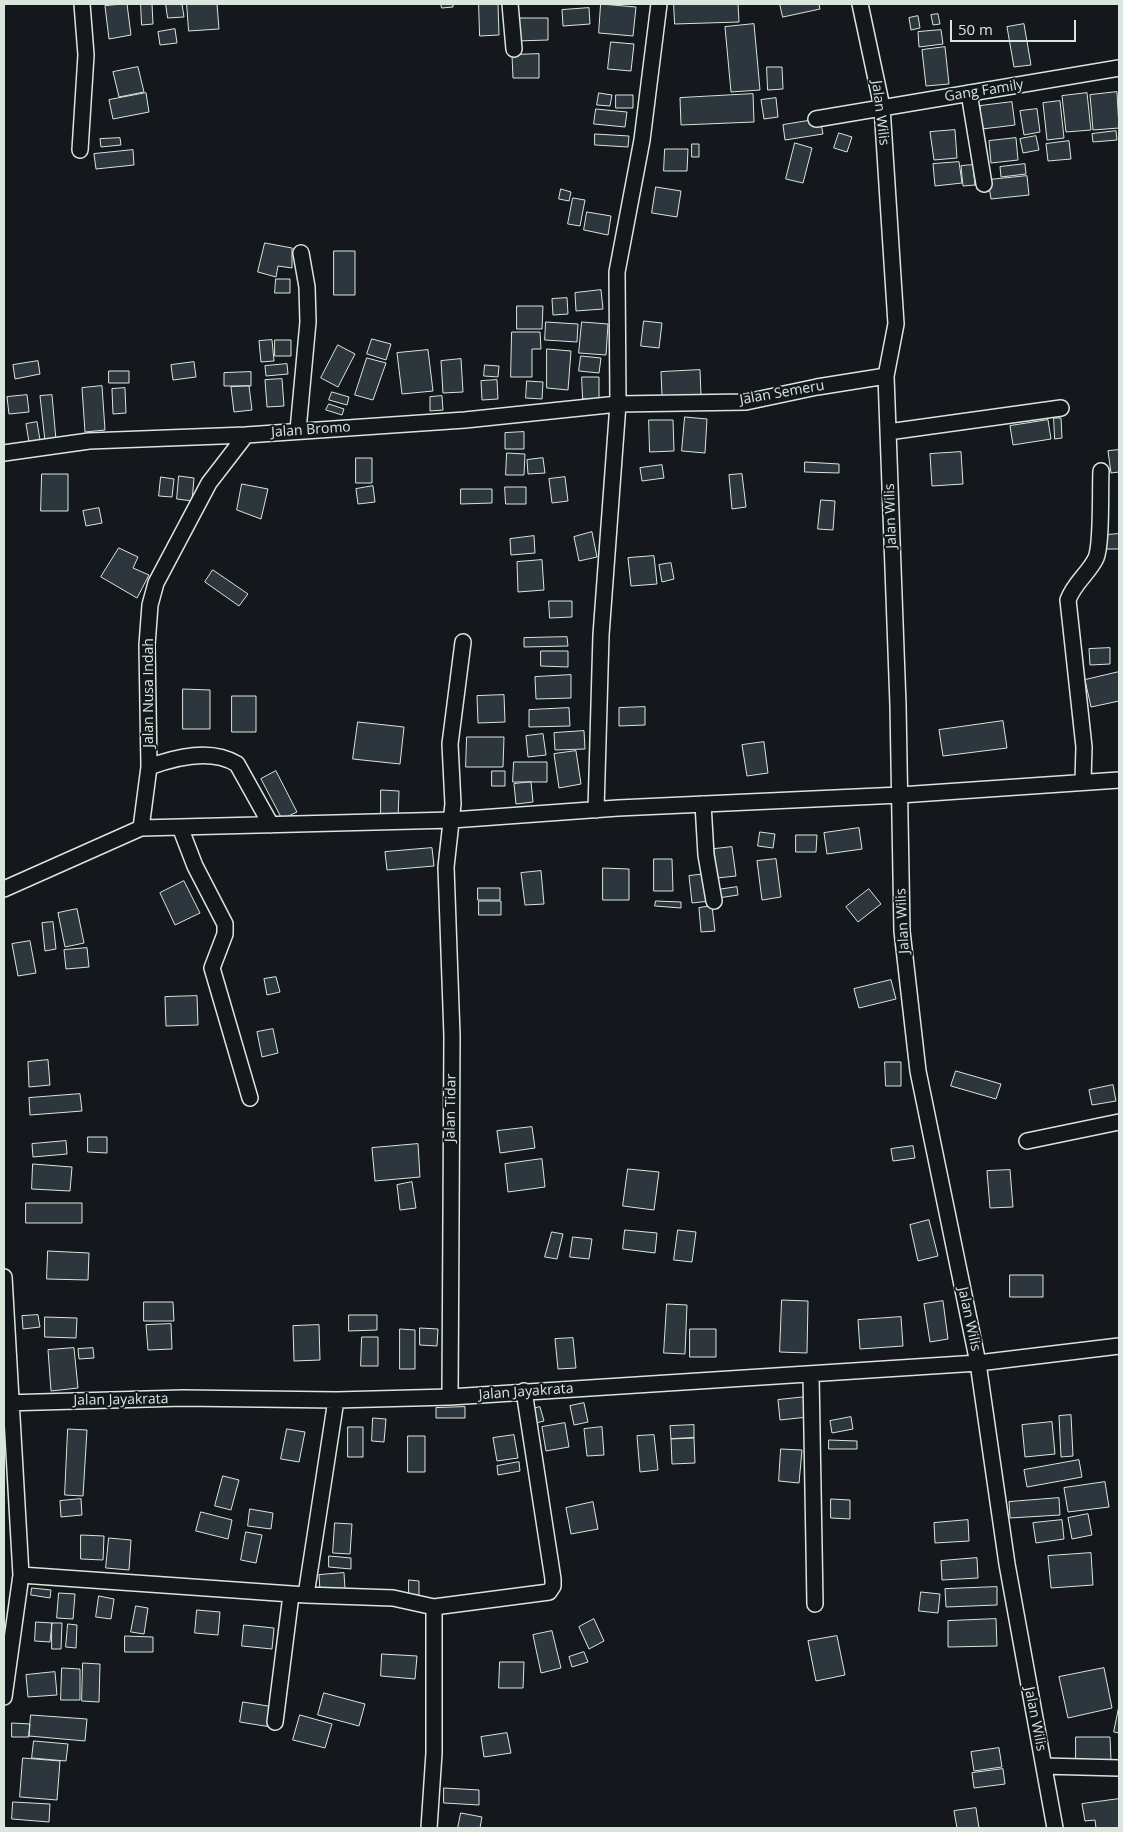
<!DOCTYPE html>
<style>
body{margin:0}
#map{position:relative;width:1123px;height:1832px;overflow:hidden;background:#14181c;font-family:"Open Sans",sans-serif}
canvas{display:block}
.frame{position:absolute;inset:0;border:5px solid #d8e6dc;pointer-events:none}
.scale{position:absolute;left:950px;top:20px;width:126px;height:22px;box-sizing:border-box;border:2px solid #d8e6dc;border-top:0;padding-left:6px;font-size:15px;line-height:18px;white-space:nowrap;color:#d8e6dc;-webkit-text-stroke:4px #14181c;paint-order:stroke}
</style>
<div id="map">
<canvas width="1123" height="1832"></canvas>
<div class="frame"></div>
<div class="scale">50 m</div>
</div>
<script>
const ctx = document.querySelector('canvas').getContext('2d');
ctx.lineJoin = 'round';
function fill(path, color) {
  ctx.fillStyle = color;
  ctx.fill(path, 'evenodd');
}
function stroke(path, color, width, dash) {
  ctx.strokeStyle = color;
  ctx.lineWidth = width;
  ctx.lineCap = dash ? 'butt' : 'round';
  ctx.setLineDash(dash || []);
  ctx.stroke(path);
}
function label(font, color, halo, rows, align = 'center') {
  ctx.font = font + ' "Open Sans",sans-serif';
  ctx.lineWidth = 4;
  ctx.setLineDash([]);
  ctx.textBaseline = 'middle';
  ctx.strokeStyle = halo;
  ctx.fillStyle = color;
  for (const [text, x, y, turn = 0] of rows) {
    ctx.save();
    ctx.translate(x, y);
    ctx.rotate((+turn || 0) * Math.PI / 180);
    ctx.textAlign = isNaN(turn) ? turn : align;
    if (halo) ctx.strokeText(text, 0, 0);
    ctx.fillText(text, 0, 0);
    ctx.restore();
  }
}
const building = new Path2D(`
 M127,4L131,35L109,39L105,6Z
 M141,4H152L153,24L142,25Z
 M166,4H182L184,17L168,18Z
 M187,4H217L219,29L189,31Z
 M441,4H453V7L442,8Z
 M479,4H498L499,35L480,36Z
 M601,4L636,7L633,36L599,33Z
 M674,4H738L739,22L675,24Z
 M780,4H819L820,9L783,17Z
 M589,8L590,24L563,26L562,10Z
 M938,14L940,24L933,25L931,15Z
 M918,16L920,28L911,30L909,18Z
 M517,18H548V40L517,41Z
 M754,24L760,90L731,92L725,27Z
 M1024,24L1031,65L1014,67L1007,27Z
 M175,29L177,43L160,45L158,32Z
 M941,30L943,44L919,47L918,32Z
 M611,42L634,44L631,71L608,69Z
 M945,47L949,84L926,86L922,50Z
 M539,54V78H513L512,55Z
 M138,67L144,92L119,97L113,72Z
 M767,67H782L783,89L768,90Z
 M1117,92L1119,128L1093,130L1090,95Z
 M146,93L149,112L113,119L109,100Z
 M599,93L612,95L610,106L597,105Z
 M1087,93L1091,130L1066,132L1062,96Z
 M753,94L754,122L681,125L680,98Z
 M616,95H633V108H616Z
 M776,98L778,117L764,119L761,100Z
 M1060,101L1064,138L1047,140L1043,103Z
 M1012,102L1015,125L982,129L980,106Z
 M596,109L627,112L625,127L594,124Z
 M1037,109L1040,132L1024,135L1020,111Z
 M820,119L823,134L785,140L783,125Z
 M955,130L957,158L934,160L930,132Z
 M1116,131L1117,140L1093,142L1092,134Z
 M839,133L852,137L847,152L834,148Z
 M595,134L629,136L628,147L595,145Z
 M1036,136L1039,150L1023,153L1020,139Z
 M120,138L121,145L101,147L100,139Z
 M1016,138L1018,160L991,163L989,141Z
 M1069,141L1071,159L1048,161L1046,144Z
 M795,143L812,148L803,183L786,179Z
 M692,144H699V157H692Z
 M665,149H688L687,171H664Z
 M133,150L134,165L96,169L94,154Z
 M959,162L962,183L935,186L933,164Z
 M1025,164L1026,174L1001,177L1000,167Z
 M973,165L975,185L963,186L961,166Z
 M1027,176L1029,195L991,199L988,180Z
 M656,187L681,191L677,217L652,213Z
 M561,189L571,192L569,201L559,199Z
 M573,198L585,200L580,226L568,224Z
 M587,212L611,216L608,235L584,230Z
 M265,243L292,248V268L278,266L276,277L258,272Z
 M334,251H355V295H334Z
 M276,279H290V293H275Z
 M601,290L603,309L576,311L575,293Z
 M567,298L568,314L553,315L552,299Z
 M517,306H543L542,329H517Z
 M644,321L662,323L659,348L641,346Z
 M546,322L578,324L577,342L545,340Z
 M582,322L608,324L606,355L579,353Z
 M512,332H540L541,349H532V377H511Z
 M372,339L391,344L386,360L367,354Z
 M272,340L274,361L261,362L259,341Z
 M275,340H291V356H275Z
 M338,345L355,354L338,387L321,378Z
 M547,349L571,351L568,390L547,388Z
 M428,350L433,391L402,394L397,353Z
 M581,356L601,358L599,373L579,371Z
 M367,358L386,363L373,400L355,395Z
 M461,359L463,392L443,393L441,361Z
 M38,361L40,374L15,379L13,365Z
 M194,362L196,377L173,380L171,365Z
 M287,364L288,374L266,376L265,366Z
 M485,365L499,366L498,377L484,376Z
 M700,370L701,395L662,396L661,372Z
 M109,371H129V383H109Z
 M251,372V386H224V373Z
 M582,377H599V399H583Z
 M282,379L284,406L267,407L265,380Z
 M497,380L498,399L482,400L481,381Z
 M527,381L543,382L542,399L526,398Z
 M102,386L105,430L85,432L82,388Z
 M249,386L252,410L234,412L231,387Z
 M125,388L126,413L113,414L112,389Z
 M332,392L349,397L347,405L329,400Z
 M27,395L29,412L9,414L7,397Z
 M52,395L56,440L45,441L40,396Z
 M442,396L443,410L430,411V397Z
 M329,404L344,409L342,415L326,410Z
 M685,417L707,419L705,453L682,451Z
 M1054,418H1061L1062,438L1055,439Z
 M649,420H673L674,451L650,452Z
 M1048,420L1051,439L1013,445L1010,426Z
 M37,422L40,440L29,442L26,424Z
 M524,432V449H505V433Z
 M1119,450V472L1111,473L1108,451Z
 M961,452L963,484L932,486L930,454Z
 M507,453L525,454L524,475H506Z
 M356,458H372V483H356Z
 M543,458L545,473L528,474L527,460Z
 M805,462L839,464V473L805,472Z
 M662,465L664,478L642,481L640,468Z
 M42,474H68V511H41Z
 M742,474L746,507L732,509L729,475Z
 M179,476L194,478L192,501L177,499Z
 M161,477L174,479L172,497L159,496Z
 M565,477L568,501L552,503L549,479Z
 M242,484L268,489L261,519L237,510Z
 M373,486L375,502L358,504L356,489Z
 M505,487H526V504H506Z
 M461,489H492V503L461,504Z
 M821,500L835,501L833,530L818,529Z
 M99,508L102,523L86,526L83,511Z
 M592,532L597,557L579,561L574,537Z
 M1119,534V549H1106V535Z
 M534,536L535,553L511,555L510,539Z
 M119,548L138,557L133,568L149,575L137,598L101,577Z
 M654,556L657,584L631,586L628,558Z
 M542,560L544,590L518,592L517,562Z
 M671,563L674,579L662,582L659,565Z
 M213,570L248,594L239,606L205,582Z
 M549,601H572V617L550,618Z
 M567,637L568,646L524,647V638Z
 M1110,648V664L1090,665L1089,649Z
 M541,651H568V667L541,666Z
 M1119,672V701L1091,707L1085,680Z
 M571,675V698L536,699L535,677Z
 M183,689L210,690V729H183Z
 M504,695L505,722L478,723L477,696Z
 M232,696H256V732H232Z
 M645,707V725L619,726V708Z
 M569,708L570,726L529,727V710Z
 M1003,721L1007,748L943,756L939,730Z
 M358,722L404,727L400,764L353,759Z
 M584,731L585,749L555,750L554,733Z
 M543,734L546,755L528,757L526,736Z
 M467,737H504L503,767H466Z
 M764,742L768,773L747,776L742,745Z
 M576,751L581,784L559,788L554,754Z
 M514,762H547V782H513Z
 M276,771L297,812L282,819L261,779Z
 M492,771H505V786H492Z
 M531,782L533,802L516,804L514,784Z
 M381,790L399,791L398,819H381Z
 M859,828L862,849L827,854L824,833Z
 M760,832L775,834L773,848L758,846Z
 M796,835H817L816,852H796Z
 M732,847L736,876L717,878L714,849Z
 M432,848L434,866L387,870L385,852Z
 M654,859H672L673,891H654Z
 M776,859L781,897L762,900L757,861Z
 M603,868L629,869V900H603Z
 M541,871L544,904L525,905L521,873Z
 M706,874L710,901L692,903L689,876Z
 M184,881L200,913L175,925L160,893Z
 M737,887L738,895L718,898L717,890Z
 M478,888H500V900H478Z
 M869,889L881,904L858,922L846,907Z
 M479,901H501V915H479Z
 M656,901L681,902V908L655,906Z
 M712,906L715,931L701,932L699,908Z
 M77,909L84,943L65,947L58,913Z
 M53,922L56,949L45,951L42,923Z
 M30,941L36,973L18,976L12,944Z
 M87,948L89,967L66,969L64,950Z
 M276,977L280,992L267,995L264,979Z
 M891,980L896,999L859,1008L854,989Z
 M197,996L198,1025L166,1026L165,997Z
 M273,1029L278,1053L262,1057L257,1032Z
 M48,1060L50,1085L29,1087L28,1062Z
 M885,1062H901V1086H886Z
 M956,1071L1001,1084L996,1099L951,1086Z
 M1113,1085L1116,1101L1092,1105L1089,1090Z
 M80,1094L82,1111L30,1115L29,1098Z
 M532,1127L535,1148L500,1153L497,1131Z
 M88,1137H107V1153L88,1152Z
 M66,1141L67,1154L33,1157L32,1144Z
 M418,1144L420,1177L375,1181L372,1148Z
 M913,1146L915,1158L893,1161L891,1149Z
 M542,1159L545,1187L508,1192L505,1164Z
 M33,1164L72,1167L70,1191L32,1189Z
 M628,1169L659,1172L654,1210L623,1206Z
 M1010,1170L1013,1207L990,1208L987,1171Z
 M412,1182L416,1208L400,1210L397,1185Z
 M26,1203H82V1223H26Z
 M929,1220L938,1256L918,1261L910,1225Z
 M625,1230L657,1233L655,1253L623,1249Z
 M678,1230L696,1232L692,1262L674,1260Z
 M552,1232L563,1234L557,1259L545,1257Z
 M573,1237L592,1239L589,1259L570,1257Z
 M48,1251L89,1253L88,1280L47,1279Z
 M1010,1275H1043V1297H1010Z
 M782,1300L808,1301L807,1353L780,1352Z
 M943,1301L948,1339L930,1342L924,1304Z
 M144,1302H173L174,1321H144Z
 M667,1304L687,1305L685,1354L664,1353Z
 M38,1315L40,1327L23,1329L22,1316Z
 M349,1315H377V1330L349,1331Z
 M45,1317L77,1318L76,1338L45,1337Z
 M901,1317L903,1346L860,1349L858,1320Z
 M171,1324L172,1349L148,1350L146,1325Z
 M319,1325L320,1360L294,1361L293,1326Z
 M420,1328L438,1329L437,1346L420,1345Z
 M400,1329L415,1330V1369H400Z
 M690,1329H716V1357H690Z
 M362,1337H378V1366H361Z
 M573,1338L576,1368L558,1369L555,1339Z
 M74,1348L78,1388L51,1391L48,1350Z
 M93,1348L94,1358L79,1359L78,1349Z
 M806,1397L808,1417L780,1420L778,1400Z
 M584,1403L588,1422L574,1425L570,1406Z
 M465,1407V1418H436V1408Z
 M540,1407L544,1421L536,1423L532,1409Z
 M1071,1415L1073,1456L1061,1457L1059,1416Z
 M851,1417L853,1429L832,1433L830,1421Z
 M373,1418L386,1419L384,1442L372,1441Z
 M1052,1422L1055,1454L1025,1457L1022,1425Z
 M565,1423L569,1447L546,1451L542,1427Z
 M694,1425V1438L671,1439L670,1426Z
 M348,1427H363V1457H348Z
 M602,1427L604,1455L587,1456L584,1429Z
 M68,1429L87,1430L83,1496L65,1495Z
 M287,1429L305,1432L299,1462L281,1459Z
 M514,1435L518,1458L497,1461L493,1438Z
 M654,1435L658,1470L640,1472L637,1436Z
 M408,1436H425V1472H408Z
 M694,1438L695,1463L672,1464L671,1439Z
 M829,1440L857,1441V1449H829Z
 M781,1449L802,1450L799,1483L779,1481Z
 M1079,1460L1082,1477L1027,1487L1024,1470Z
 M519,1462L520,1471L498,1475L497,1466Z
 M223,1476L239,1480L231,1510L215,1506Z
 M1105,1482L1109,1507L1068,1512L1064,1488Z
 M1059,1498L1060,1515L1010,1518L1009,1502Z
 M81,1499L82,1515L61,1517L60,1501Z
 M831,1499L850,1500V1519L831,1518Z
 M593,1502L598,1529L571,1534L566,1508Z
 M250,1509L273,1513L271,1529L248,1526Z
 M201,1512L232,1520L228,1539L196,1531Z
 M1088,1514L1092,1535L1072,1539L1068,1518Z
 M968,1520L969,1541L935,1543L934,1523Z
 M1062,1520L1064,1539L1036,1543L1033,1523Z
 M335,1523L352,1524L350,1554L333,1553Z
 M246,1532L262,1535L256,1563L241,1560Z
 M81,1535L104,1536L103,1560L81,1559Z
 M109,1538L131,1540L129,1570L106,1568Z
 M1091,1553L1093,1585L1051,1588L1048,1556Z
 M329,1556L351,1558V1569L329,1567Z
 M977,1558L978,1578L942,1580L941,1561Z
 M344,1573L345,1589L320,1591L319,1575Z
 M409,1580L419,1581V1596L409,1595Z
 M997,1587V1605L946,1607L945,1589Z
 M32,1588L51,1590L50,1598L31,1595Z
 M921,1592L940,1594L938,1613L919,1611Z
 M59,1593L75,1594L73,1619L57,1618Z
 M99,1596L114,1599L111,1619L96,1617Z
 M136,1606L148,1608L144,1634L131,1632Z
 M197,1610L220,1612L218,1635L195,1633Z
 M594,1619L604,1641L589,1649L579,1627Z
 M996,1619L997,1646L948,1647V1621Z
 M36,1622L52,1623L50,1642L35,1641Z
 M52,1623H62L61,1649H52Z
 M68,1624L77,1625L76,1648L66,1647Z
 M244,1625L274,1628L272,1649L242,1646Z
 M552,1631L561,1668L541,1673L533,1635Z
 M125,1636L153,1637V1652H125Z
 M837,1636L845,1675L816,1681L808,1641Z
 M584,1652L588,1662L572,1667L569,1657Z
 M382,1654L417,1656L415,1679L381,1676Z
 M500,1662H524L523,1688H499Z
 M83,1663L100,1664L99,1702L82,1701Z
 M62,1668L80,1669V1700H61Z
 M1104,1668L1112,1708L1068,1718L1059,1677Z
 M55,1672L57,1695L28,1697L26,1675Z
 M324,1693L365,1704L359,1726L318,1715Z
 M243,1702L274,1707L271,1727L240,1722Z
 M1119,1706V1733L1114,1732Z
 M31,1715L87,1719L85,1741L29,1736Z
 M300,1715L332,1724L325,1748L293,1740Z
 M12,1723L30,1724L29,1737H12Z
 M507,1733L511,1753L484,1757L481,1737Z
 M1076,1737H1110L1111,1761H1076Z
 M34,1741L68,1744L66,1761L32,1758Z
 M999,1748L1002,1767L974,1771L971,1752Z
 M23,1758L60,1761L57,1800L20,1797Z
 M1003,1769L1005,1784L974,1788L972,1773Z
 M444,1788L479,1790V1805L444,1803Z
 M1119,1799V1828H1096L1095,1820L1085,1821L1082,1804Z
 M13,1802L50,1804L49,1822L12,1819Z
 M976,1808L979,1828H957L954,1811Z
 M461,1813L482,1817L480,1828H458Z`);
fill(building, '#2c363c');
stroke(building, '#d8e6dc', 1);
const street = new Path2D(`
 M510,4L514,49
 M860,4L882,107L896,324L886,376L898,705L902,931L918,1071L978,1363L1007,1564L1055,1828
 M969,93L984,184
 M816,119L1119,68
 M80,150L86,55L82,4
 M298,430L308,322L307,287L301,253
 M888,432L1061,408
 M4,453L89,441L246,435L465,420L618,404L746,402L817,387L886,376
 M149,767C176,757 211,748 237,764L271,825
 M1083,781L1084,747L1068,600C1074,583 1089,573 1096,558C1102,544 1100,489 1101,471
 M703,804L706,855L714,901
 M596,810L601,635L618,404L617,272L642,140L659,4
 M180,827L195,866L225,924V934L212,968L250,1098
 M141,828L452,820L618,808L900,795L1119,780
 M4,889L141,828L149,767L147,645L150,605L156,583L209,483L246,435
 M1027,1141L1119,1122
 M4,1277L21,1575L4,1697
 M811,1375L815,1604
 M450,1397L452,1036L446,867L453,804L450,744L463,642
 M4,1403L183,1398L336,1400L450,1397L978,1363L1119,1346
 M21,1575L306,1595L336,1400
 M306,1595L393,1598L434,1607L549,1592L553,1586V1579L524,1391
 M275,1722L291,1595
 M1044,1766L1119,1768
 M429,1828L434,1753V1607`);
stroke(street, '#d8e6dc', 18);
stroke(street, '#14181c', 15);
label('14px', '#d8e6dc', '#14181c', [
 ["Gang Family",984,91,-9],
 ["Jalan Wilis",880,113,83],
 ["Jalan Semeru",782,393,-10],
 ["Jalan Bromo",311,430,-4],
 ["Jalan Wilis",891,516,-92],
 ["Jalan Nusa Indah",149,693,-90],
 ["Jalan Wilis",903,921,-93],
 ["Jalan Tidar",451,1108,-89],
 ["Jalan Wilis",969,1319,78],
 ["Jalan Jayakrata",526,1392,-4],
 ["Jalan Jayakrata",121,1400,-1],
 ["Jalan Wilis",1035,1719,79]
]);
</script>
